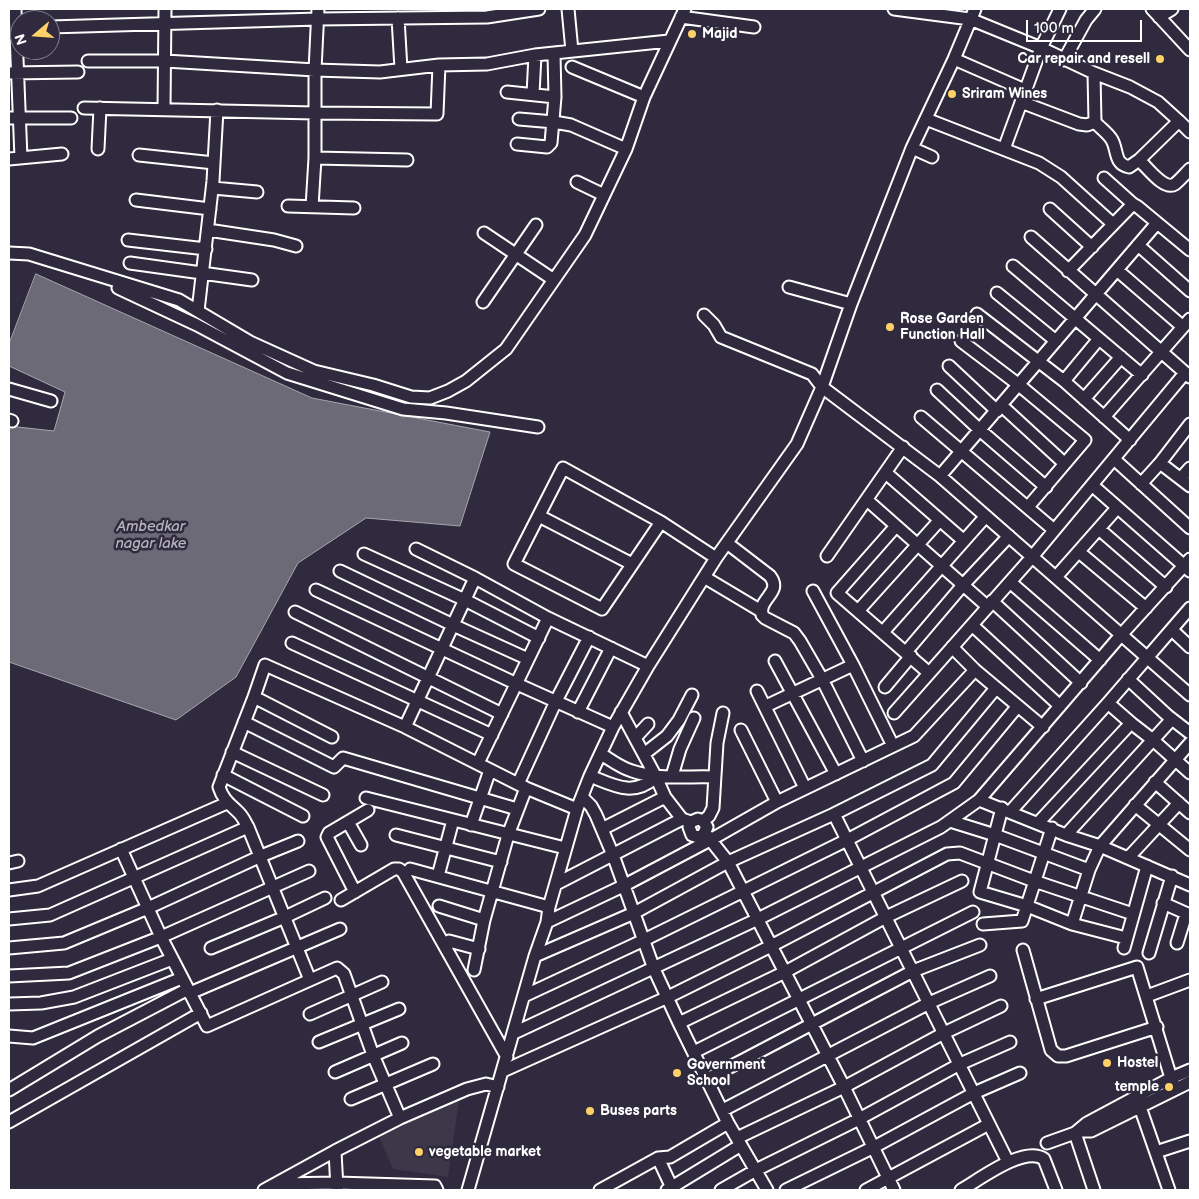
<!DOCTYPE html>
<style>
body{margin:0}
#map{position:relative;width:1199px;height:1199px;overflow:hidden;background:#2f2a3d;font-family:"Balsamiq Sans",sans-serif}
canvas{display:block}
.frame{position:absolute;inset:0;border:10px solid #fff;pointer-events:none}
.north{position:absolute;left:10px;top:10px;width:50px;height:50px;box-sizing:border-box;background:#2f2a3d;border:1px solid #827f8b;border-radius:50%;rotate:252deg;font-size:14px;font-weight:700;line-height:20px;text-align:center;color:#fff}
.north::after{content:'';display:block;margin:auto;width:18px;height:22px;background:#ffd166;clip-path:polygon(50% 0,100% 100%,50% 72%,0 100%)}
.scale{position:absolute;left:1026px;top:20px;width:116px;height:22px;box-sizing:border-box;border:2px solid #fff;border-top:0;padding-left:6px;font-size:15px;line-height:18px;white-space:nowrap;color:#fff;-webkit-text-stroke:4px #2f2a3d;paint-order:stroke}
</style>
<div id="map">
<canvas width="1199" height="1199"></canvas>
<div class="frame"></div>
<div class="north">N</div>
<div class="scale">100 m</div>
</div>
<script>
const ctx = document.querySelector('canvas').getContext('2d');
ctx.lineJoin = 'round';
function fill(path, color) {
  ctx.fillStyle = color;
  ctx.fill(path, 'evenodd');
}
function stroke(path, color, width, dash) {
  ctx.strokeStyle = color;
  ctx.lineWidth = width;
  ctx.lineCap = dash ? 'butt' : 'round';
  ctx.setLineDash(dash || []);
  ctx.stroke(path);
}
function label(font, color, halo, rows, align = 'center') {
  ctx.font = font + ' "Balsamiq Sans",sans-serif';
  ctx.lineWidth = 5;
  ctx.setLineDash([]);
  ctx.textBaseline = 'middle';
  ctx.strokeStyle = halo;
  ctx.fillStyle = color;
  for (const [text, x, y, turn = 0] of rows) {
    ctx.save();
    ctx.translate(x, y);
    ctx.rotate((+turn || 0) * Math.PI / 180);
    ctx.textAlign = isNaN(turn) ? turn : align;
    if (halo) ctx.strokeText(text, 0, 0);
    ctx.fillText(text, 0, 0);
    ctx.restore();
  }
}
fill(new Path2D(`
 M459,1100L448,1177L393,1169L378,1134Z`), '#3c3749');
const water = new Path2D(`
 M36,274L312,398L490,432L460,526L366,518L298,563L236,677L176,720L9,662V426L54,431L65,392L9,366V344Z`);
fill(water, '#6d6a77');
stroke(water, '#a7a6ad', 1);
const minor = new Path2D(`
 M15,9L21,158
 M568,9L572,51
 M894,9L970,19L1041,48L1094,73L1130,87L1158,102L1179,121L1139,160
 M1152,9L1190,50
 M681,17L754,27
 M1159,17L1172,9
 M398,18L401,69
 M50,27L318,19L487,17L539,9
 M954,59L1025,90
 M1064,60L1086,20L1095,9
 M88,61H165L315,70L380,72L439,65L487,64L535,55L669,41
 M572,67L644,97
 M9,73L78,72
 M1094,73L1095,122C1100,128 1108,133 1112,140C1118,151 1114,164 1129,167L1139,160C1147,167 1164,191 1175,184C1180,180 1185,174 1190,169
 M507,92L555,97
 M533,94L535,55
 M1021,102L1079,124L1087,125L1095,122
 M84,108L315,113L437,114L439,65
 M164,109L165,9
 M9,118H71
 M519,119L554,122L571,125L626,149
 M926,119L1039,163L1061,177L1113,224
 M1179,121L1190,132
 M517,144L547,147L551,143L555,97L554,54
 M912,148L932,157
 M98,149L100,108
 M1004,149L1041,48L1060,9
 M139,155L214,163
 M315,158L407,160
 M9,159L62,154
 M1104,178L1133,204
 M577,182L604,195
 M213,188L257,192
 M136,200L210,209
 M288,206L354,208
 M312,207L315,158V70L318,9
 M1050,209L1092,247
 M208,230L274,240L296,246
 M484,233L554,280
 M1031,237L1190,377
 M128,240L206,249
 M1138,245L1190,291
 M9,253L29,254L179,300L250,342L314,371L373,385L411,397L430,398L448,391L466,381L506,349L585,235L626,149L644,97L685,9
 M130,263L252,280
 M1013,266L1142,375
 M1117,270L1183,327
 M1068,271L1133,204L1138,207L1190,250
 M789,287L851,304
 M118,288L197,325L287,373L403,409L446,413L538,427
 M997,293L1056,341
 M483,302L536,225
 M198,311L213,181L217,110
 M977,314L1064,381L1130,440
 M704,315L714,325L721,337L812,374L822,387L940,476L1190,695
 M961,341L1019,385L1085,440L1028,507
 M949,366L997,411
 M1064,381L1098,340
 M9,389L51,401
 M937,390L981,431L1046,487
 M1084,399L1121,357
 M1002,406L1064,463
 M921,417L1054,530
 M1104,417L1190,319
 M9,420L12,421
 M1190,424L1160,463L1190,486
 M1114,459L1190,528
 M886,473L964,541
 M940,476L1157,223
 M1181,478L1190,468
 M1141,484L1160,463
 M1092,485L1190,571
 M867,500L988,607
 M539,516L632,564
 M661,522L602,609L514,564L563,468L661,522L716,558
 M896,526L837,593L929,673
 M1099,529L1166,587
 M727,543L770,576C783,593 758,598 762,615L765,618L794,633L800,641L822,679L863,761
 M416,549L475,578L548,618L648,666
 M1079,552L1146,608
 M364,554L465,600L539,638
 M827,556L903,447
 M340,571L453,625L528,659
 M704,577L761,611
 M1056,577L1117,508
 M1010,582L1100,660
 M316,590L517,684L613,727
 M813,591L853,665L893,746
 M992,601L1081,683
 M858,611L939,521
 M295,612L502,714
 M972,625L1060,706
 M1172,630L1190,647
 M883,632L986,516
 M292,643L492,735
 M952,647L975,670L1043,727
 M906,652L963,585L1009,536
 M775,661L836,774
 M1128,679L1168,716L1190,733
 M885,687L911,656
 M757,691L805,788
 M254,697L332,737
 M1108,703L1131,723
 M766,706L853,665
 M578,712L611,648
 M621,712L656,777L665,797L682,819L691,822L698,819L703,821L707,827L703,835L698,837L692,835L689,827L691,822
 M894,713L1032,557L1185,373
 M244,722L334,767L343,758L517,809
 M405,727L475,578
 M741,730L777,802
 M636,737L648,724
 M232,752L323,795
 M601,754C611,760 621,768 632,771C657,780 687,776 714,777
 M644,754L667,736L679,720L692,695
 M478,763L548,618
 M223,775L303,816
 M590,776C615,786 633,797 656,777
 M672,776L680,749L694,718
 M1155,782L1190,813
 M518,784L556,701L589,637
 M582,797L591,806L596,815L613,855L654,969L679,1023L728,1123L767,1190
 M366,798L565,848
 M979,800L1066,835L1100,846L1190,885
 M1135,805L1190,850
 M1002,808L980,892L1027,906L1072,924
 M1010,812L1108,703L1190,608
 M834,814L1008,1162
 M703,821L709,816L713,808L717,743L723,713
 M950,821L995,835L1089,870
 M348,822L361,845
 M1038,823L1131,723L1153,740L1190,773
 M471,825L490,770
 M602,829L665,797
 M705,833L728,862L844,1087L894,1190
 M396,835L501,862
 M1066,835L1172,719
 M121,849L161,937L207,1026L310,980
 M1128,858L1179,803
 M9,863L18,861
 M410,869L549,907
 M438,876L453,820
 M556,884L682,819
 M9,890L38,886L227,803
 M355,892L327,837L329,833L368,810
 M341,900L394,869H399L403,872L507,1057
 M1163,903L1190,915
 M439,906L484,920
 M9,919L50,915L248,827
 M547,922L623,886L712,839L777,802L914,736L975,670
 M983,924L1022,921L1052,828
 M1126,938L1072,924L1089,870L1100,846L1190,743
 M449,941L479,949
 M1177,943L1186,914
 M9,948L64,943L148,908L261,856L298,841
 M211,948L285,917L325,898
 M1124,948L1147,866
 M1023,950L1051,1050L1058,1056H1066L1157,1027
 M1149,953L1172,876
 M535,956L634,913L728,862L834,814L932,765L996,688
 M474,970L484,920L508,835L526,788
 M9,976L69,973L161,937L309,871
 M190,993L340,929
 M524,996L644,940L847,840L954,783L1017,707
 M1147,996L1190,980
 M1036,999L1137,967L1171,1078L1176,1089
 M9,1004L41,1003L74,997L172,959
 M310,1014L382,982
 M679,1023L785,972L886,917L962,881
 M514,1033L758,919L941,827L979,800L1121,635L1190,559
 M9,1036L33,1038L182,978
 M319,1042L399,1009
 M694,1052L973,912
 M503,1071L668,997L771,946L947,854L960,853L1034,881L1133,914
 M335,1072L402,1043
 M707,1079L913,971L980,945
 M9,1090L98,1036L188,989
 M351,1099L433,1064
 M1140,1107L1169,1190
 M723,1110L929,1003L990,976
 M400,1118L373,1055L344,974L337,968L310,980L248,827C245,822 243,817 239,813C230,804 223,800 219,787L254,697L265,665L405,727L526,788L577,809
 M9,1122L201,1013
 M1079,1131H1091L1190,1082
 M737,1138L844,1087L944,1033L1001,1006
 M1047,1143L1075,1133
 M335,1151L337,1189
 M1156,1152L1190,1141
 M658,1158L673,1190
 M277,1184L337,1183L435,1186L437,1190
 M264,1190L335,1151L400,1118L467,1089L486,1084L498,1087
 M468,1190L535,956L547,922L549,907L577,809L590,776L613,727L648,666L716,558L797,444L822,387L851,304L912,148L954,59L975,9
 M600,1190L658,1158L670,1157L728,1123
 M667,1190L741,1145
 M721,1190L756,1170L859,1119L960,1064L1010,1042
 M786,1190L874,1147L974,1093L1020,1073
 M866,1190L989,1124
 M961,1190C979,1180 1024,1145 1044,1159L1056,1190
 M1094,1190L1075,1133L1087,1123L1171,1078L1190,1070`);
stroke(minor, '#fff', 15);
stroke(minor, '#2f2a3d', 11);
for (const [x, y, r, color] of [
 [692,34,5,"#ffd166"],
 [1160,59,5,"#ffd166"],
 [952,94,5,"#ffd166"],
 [890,327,5,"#ffd166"],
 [1107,1063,5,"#ffd166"],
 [677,1073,5,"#ffd166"],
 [1169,1087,5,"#ffd166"],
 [590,1111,5,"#ffd166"],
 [419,1152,5,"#ffd166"]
]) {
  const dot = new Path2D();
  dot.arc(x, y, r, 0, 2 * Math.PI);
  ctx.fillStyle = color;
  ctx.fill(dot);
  stroke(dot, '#2f2a3d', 2);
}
label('bold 14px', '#fff', '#2f2a3d', [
 ["Majid",702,34],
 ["Car repair and resell",1150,59,"right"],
 ["Sriram Wines",962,94],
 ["Rose Garden",900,319],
 ["Function Hall",900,335],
 ["Hostel",1117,1063],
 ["Government",687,1065],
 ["School",687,1081],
 ["temple",1159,1087,"right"],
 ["Buses parts",600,1111],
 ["vegetable market",429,1152]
], 'left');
label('italic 15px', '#b6b4bb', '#2f2a3d', [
 ["Ambedkar",151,527],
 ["nagar lake",151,544]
]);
</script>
